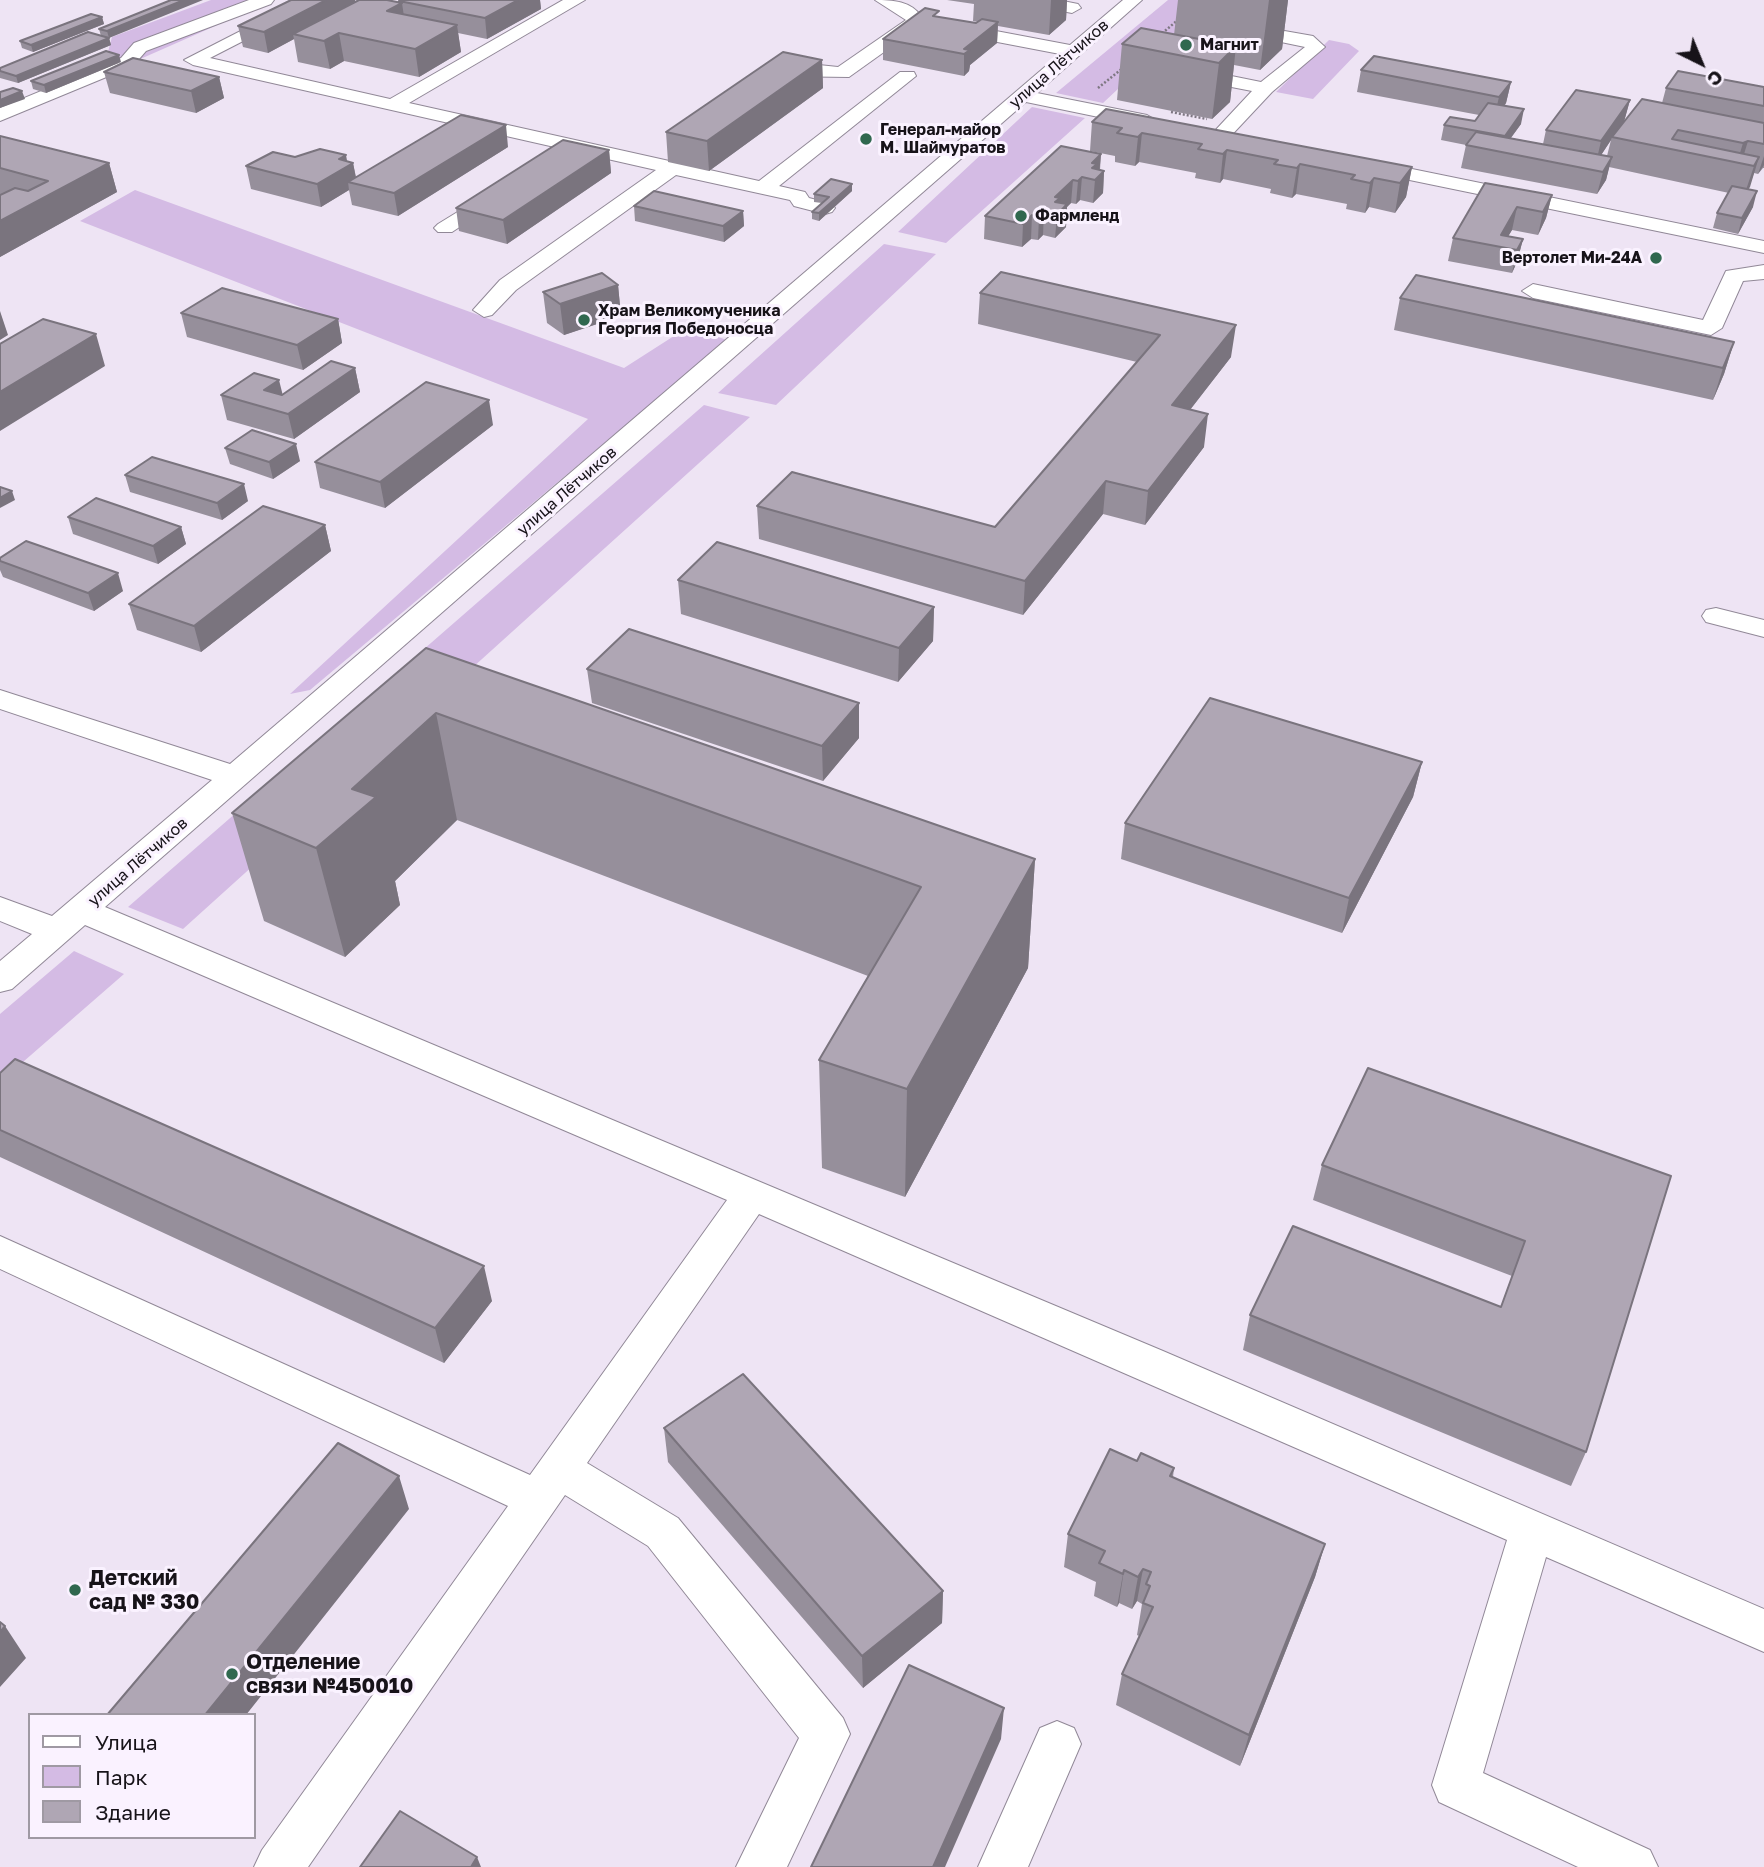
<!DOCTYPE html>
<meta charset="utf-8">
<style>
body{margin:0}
#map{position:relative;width:1764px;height:1867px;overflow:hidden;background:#eee4f4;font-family:"Golos Text",sans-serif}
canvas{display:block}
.legend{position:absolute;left:28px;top:1713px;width:228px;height:126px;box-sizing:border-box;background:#faf2ff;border:2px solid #9f99a3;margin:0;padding:9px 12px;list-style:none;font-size:21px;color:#171319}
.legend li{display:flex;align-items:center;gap:14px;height:35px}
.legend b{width:35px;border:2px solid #9f99a3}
.north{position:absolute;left:1666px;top:28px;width:70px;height:70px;-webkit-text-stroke:5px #faf2ff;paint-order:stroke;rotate:137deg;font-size:19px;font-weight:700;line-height:28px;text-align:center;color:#171319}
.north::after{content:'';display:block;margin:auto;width:24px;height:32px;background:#171319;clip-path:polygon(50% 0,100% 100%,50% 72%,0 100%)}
</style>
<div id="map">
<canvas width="1764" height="1867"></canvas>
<ul class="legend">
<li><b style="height:9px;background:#fff"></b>Улица</li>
<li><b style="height:19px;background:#d4bbe4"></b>Парк</li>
<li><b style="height:19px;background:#afa6b4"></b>Здание</li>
</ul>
<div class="north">С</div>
</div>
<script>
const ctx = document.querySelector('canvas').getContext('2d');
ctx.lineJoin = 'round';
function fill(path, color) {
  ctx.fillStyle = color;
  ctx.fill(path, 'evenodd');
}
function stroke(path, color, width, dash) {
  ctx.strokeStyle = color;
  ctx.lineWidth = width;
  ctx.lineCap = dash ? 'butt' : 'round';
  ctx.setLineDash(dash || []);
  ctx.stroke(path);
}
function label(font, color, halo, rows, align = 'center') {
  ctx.font = font + ' "Golos Text",sans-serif';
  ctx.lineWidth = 6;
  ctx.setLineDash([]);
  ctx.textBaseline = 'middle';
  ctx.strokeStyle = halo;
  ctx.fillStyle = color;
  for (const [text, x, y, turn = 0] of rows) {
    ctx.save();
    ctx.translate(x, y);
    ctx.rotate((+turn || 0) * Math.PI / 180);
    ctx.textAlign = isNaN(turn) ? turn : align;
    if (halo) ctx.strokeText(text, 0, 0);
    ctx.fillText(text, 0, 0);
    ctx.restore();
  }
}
fill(new Path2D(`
 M211,0H274L129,64L108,52L112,37Z
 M1168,0H1213L1103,103L1056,93Z
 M1329,40L1349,44L1359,51L1313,99L1276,92Z
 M1032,107L1085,118L946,243L898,232Z
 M135,190L624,368L688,327L727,340L310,690L290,694L588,419L80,221Z
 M884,244L936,254L776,405L718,393Z
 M704,405L750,417L183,929L128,907Z
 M74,951L124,974L0,1082V1014Z`), '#d4bbe4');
const minor = new Path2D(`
 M249,0H274L271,4L146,51L133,66L0,121V108L121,58L134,43Z
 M301,0H323L210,58L390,99L563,0H585L409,103L759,181L900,72H914L916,76L779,186L805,192L809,198L832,204L835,208L832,212L825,214L794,206L790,200L676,175L516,290L492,315L484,317L473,310L500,280L656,170L193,65L184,60Z
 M875,0C893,0 911,1 922,17L1070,45L1123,0H1142L1037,93L1147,115L1157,121L1147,127L1026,102L105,907L1163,1351L1764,1609V1652L1546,1557L1483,1773L1650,1850L1658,1867H1578L1439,1802L1432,1785L1507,1540L759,1214L587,1463L678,1518L843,1718L850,1734L787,1867H736L799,1738L648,1546L565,1495L308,1867H254L262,1850L508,1506L0,1269V1236L530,1475L727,1200L85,925L12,989L0,992V961L32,934L0,921V897L52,916L212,780L0,709V690L230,764L1060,54L919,27L849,77L777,76L768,70L770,66L790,62L838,67L906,20Z
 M1023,0H1058L1078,4L1081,8L1072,13L1026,4Z
 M1239,23L1313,36L1325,47L1272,92L1227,140L1220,142L1210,136L1252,91L1180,77L1178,73L1180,69L1187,67L1261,82L1305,47L1233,32L1230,28L1233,24Z
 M1368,160L1764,241V253L1361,170L1358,166Z
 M495,189L502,191L505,195L502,199L452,232H438L434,228L438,224Z
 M1764,265V279L1743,281L1722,328L1711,335L1533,298L1522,291L1533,284L1703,320L1726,271Z
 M1716,608L1764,620V637L1706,622L1702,616L1706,610Z
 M1057,1721L1074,1728L1081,1744L1028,1867H978L1040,1728Z`);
stroke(minor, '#918897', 2);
stroke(new Path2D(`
 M1159,36L1179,19
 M1098,88L1124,67
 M1171,112L1207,119`), '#7e7782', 2.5, [2, 2]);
fill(minor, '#fff');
fill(new Path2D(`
 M171,0L109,38L111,45L18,83L0,78V68L101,36L99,29Z
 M291,0H355V2H399V1L400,0H540L541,9L487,39L458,33L461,52L419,77L344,61L330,69L298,62L294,39L268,53L243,47L238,26Z
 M947,0H1067L1066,20L1049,35L998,26L997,43L970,65L969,71L964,76L883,60V39L939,17L976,23L978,22L973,21L974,4Z
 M1178,0H1288L1282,49L1260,70L1234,65L1230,102L1212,119L1117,100L1122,44L1174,35Z
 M102,17L104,24L33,52L22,48L20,41Z
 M822,60L823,88L709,171L668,162L666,132Z
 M121,62L46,93L33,89L31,81Z
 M1361,70L1511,82L1506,103L1505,105L1521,124L1511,138L1543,144L1546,130L1630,100L1624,121L1662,103L1666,88L1764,87V168H1763L1758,174L1754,173L1748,190L1753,207L1738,234L1713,228L1717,213L1729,193L1609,167L1606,180L1597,194L1461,168L1466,145L1441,140L1444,125L1475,121L1479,115L1357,92ZM1611,140L1607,156L1601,155Z
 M104,72L219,77L224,98L196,113L110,93Z
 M1092,122L1412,167L1406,197L1395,213L1369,207L1365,213L1346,209L1347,204L1296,194L1292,198L1270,193L1271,189L1223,179L1220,183L1195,178L1196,173L1139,162L1135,166L1115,162V156L1090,151Z
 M0,136L109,163L117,192L0,257Z
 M508,147L398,216L352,205L349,190L321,207L251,189L246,166L295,157L347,161L353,163L356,177Z
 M609,150L611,173L507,244L459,231L456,208Z
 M1101,154L1100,170L1104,171L1103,193L1093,203L1080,200L1076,204L1071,203L1067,207L1066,227L1055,238L1043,235L1038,240L1031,239L1022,247L984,239L985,216Z
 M1485,183L1552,195L1546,218L1538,235L1512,230L1508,236L1523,239L1517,262L1512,273L1448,261L1453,238Z
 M852,184V191L819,221L812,219V212L822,203L814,202V194Z
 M634,206L743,211L744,226L724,242L635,221Z
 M1001,272L1231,357L1190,410L1204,447L1145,525L1103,514L1023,615L759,539L757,506L995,527L1137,362L978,324L980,293Z
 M618,285L621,316L564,335L547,323L543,292Z
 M1400,298L1734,342L1724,374L1713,400L1394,330Z
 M181,313L338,319L342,343L303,370L187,337Z
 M355,368L360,392L294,439L227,420L221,395H282Z
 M493,425L385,508L320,488L315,462Z
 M225,448L300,461L273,479L230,464Z
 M125,475L248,501L222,520L130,492Z
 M68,517L181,527L186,544L158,564L73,534Z
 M325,525L331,551L201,652L137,630L129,604Z
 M0,558L123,591L94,611L3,577L0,570Z
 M678,580L934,607L933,641L898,682L681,614Z
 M426,648L1035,859L1028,968L905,1197L822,1168L819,1060L868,976L457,820L395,881L400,905L345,957L264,921L232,813Z
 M587,669L859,703V738L823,781L592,703Z
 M1422,762L1413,797L1342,933L1121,859L1125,823Z
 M0,1073L492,1301L444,1363L0,1157Z
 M1322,1165L1671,1176L1586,1452L1571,1486L1243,1350L1250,1315L1501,1307L1512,1276L1313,1200Z
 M664,1428L943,1591L942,1623L863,1688L668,1462Z
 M1137,1461L1174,1468L1173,1477L1325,1544L1315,1577L1240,1766L1116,1705L1122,1674L1139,1636L1137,1635L1142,1604L1137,1601L1132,1609L1119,1603L1117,1607L1094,1596L1096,1582L1064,1567L1068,1534Z`), '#968f9b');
fill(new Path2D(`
 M184,0H203L109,38L107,31Z
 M326,0H355L356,7L293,34L294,39L268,53L264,32Z
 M518,0H540L541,9L487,39L485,18Z
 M1051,0H1067L1066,20L1049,35Z
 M1269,0H1288L1282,49L1260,70Z
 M402,3L406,30L387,11Z
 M102,17L104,24L33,52L31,45Z
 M998,22L997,43L970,65L969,71L964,76V49Z
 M457,25L461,52L419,77L415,49Z
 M339,33L344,61L330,69L324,41Z
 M109,38L111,45L18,83L16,76Z
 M1236,46L1230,102L1212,119L1219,63Z
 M119,55L121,62L46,93L44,85Z
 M822,60L823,88L709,171L707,141Z
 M219,77L224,98L196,113L191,91Z
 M1511,82L1506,103L1494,118L1499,97Z
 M22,91L25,99L0,108V100Z
 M1630,100L1624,122L1612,137L1611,140L1596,163L1601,141Z
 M1524,109L1521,124L1501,151L1505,136Z
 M506,125L508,147L398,216L394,193Z
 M1142,133L1139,162L1135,166L1138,137Z
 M1748,141L1741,164L1737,163L1743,143Z
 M609,150L611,173L507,244L503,220Z
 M1227,150L1223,179L1220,183L1223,154Z
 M1101,154L1099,175L1104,171L1103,193L1093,203L1095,180L1092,163Z
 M346,155L348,166L353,163L357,184L348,182L349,190L321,207L317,184L339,159Z
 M1764,156V165L1758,174Z
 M1612,157L1606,180L1597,194L1603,172Z
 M1759,157L1750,187L1744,196L1754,166Z
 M109,163L117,192L0,257V221Z
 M1300,164L1296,194L1292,198L1297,168Z
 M1412,167L1406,197L1395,213L1400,183Z
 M1082,177L1080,200L1076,204L1078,181Z
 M1374,178L1369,207L1365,213L1370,183Z
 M1073,180L1071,203L1067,207L1066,227L1055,238L1057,215L1055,197Z
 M852,184V191L819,221V213Z
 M1757,191L1753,207L1738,234L1742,218Z
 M1552,195L1546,218L1538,235L1543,212Z
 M1517,207L1512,230L1502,247L1501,235Z
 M743,211L744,226L724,242L723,226Z
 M1044,212L1043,235L1038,240L1039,217Z
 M1032,215L1031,239L1022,247L1023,224Z
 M1523,239L1517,262L1512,273L1517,250Z
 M618,285L621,316L564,335L560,304Z
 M0,311L8,335L0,340Z
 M338,319L342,343L303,370L297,345Z
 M1236,325L1231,357L1168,438L1172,405Z
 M96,334L105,366L0,431V392Z
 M1734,342L1724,374L1713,400L1723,368Z
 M355,368L360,392L294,439L288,414Z
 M279,380L285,404L264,390Z
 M489,400L493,425L385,508L380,482Z
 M1208,414L1204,447L1145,525L1148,491Z
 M296,444L300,461L273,479L269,462Z
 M1106,481L1103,514L1023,615L1025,581Z
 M244,484L248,501L222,520L217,503Z
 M12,491L15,500L0,508V498Z
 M325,525L331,551L201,652L194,626Z
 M181,527L186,544L158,564L153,546Z
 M118,573L123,591L94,611L88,593Z
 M934,607L933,641L898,682L899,648Z
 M859,703V738L823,781L822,746Z
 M436,713L457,820L395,881L400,905L345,957L316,848L352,789Z
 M1422,762L1413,797L1342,933L1349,898Z
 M1035,859L1028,968L905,1197L907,1089Z
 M484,1266L492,1301L444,1363L435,1328Z
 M399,1476L409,1509L246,1715H205Z
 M1325,1544L1315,1577L1240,1766L1249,1735Z
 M1143,1569L1137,1601L1132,1609L1138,1577Z
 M1124,1570L1119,1603L1117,1607L1123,1574Z
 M943,1591L942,1623L863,1688L862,1656Z
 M5,1626L26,1658L0,1687V1632Z
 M1004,1708L1001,1739L945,1867H933Z
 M477,1857L481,1867H471Z`), '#7a747e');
const building = new Path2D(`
 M171,0H184L107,31L99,29Z
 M291,0H326L264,32L238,26Z
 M359,0H387L402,3L387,11L457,25L415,49L339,33L324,41L293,34Z
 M400,0H518L485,18L399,1Z
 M925,8L939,11L933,16L976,23L982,19L998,22L964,49L970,50L964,54L883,39Z
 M91,14L102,17L31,45L20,41Z
 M1141,28L1236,46L1219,63L1122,44Z
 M88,32L109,38L16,76L0,71V68Z
 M106,51L119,55L44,85L31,81Z
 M783,52L822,60L707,141L666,132Z
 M1374,56L1511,82L1499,97L1361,70Z
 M133,58L219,77L191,91L104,72Z
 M1678,71L1764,87V106L1666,88Z
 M13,88L22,91L0,100V92Z
 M1576,90L1630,100L1601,141L1546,130Z
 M1642,99L1764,123V144L1748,141L1743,143L1678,130L1672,139L1759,157L1754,166L1612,137Z
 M1488,103L1524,109L1505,136L1444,125L1450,117L1475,121Z
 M1106,109L1412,167L1400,183L1374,178L1370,183L1351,179L1355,175L1300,164L1297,168L1274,164L1278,160L1227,150L1223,154L1198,149L1202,144L1142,133L1138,137L1117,133L1122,128L1092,122Z
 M461,115L506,125L394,193L348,182Z
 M1476,132L1612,157L1603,172L1466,145Z
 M0,136L109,163L0,221V195L15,188L28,191L48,181L0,168Z
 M563,140L609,150L503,220L456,208Z
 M1061,146L1101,154L1092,163L1097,164L1092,168L1104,171L1095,180L1082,177L1078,181L1073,180L1055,197L1060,198L1055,202L1067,204L1057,215L1044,212L1039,217L1032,215L1023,224L985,216Z
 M320,149L346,155L339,159L353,163L317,184L246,166L273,152L295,157Z
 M831,179L852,184L819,213L812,212L829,197L814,194Z
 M1485,183L1552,195L1543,212L1517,207L1501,235L1523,239L1517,250L1453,238Z
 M1732,186L1757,191L1742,218L1717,213Z
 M654,191L743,211L723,226L634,206Z
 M1001,272L1236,325L1172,405L1208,414L1148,491L1106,481L1025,581L757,506L792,472L995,527L1160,335L980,293Z
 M602,273L618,285L560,304L543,292Z
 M1416,275L1734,342L1723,368L1400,298Z
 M222,288L338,319L297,345L181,313Z
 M43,319L96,334L0,392V344Z
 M331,361L355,368L288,414L221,395L254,373L279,380L264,390L282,395Z
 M426,382L489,400L380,482L315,462Z
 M252,430L296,444L269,462L225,448Z
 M152,457L244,484L217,503L125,475Z
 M0,487L12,491L0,498Z
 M96,498L181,527L153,546L68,517Z
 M263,506L325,525L194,626L129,604Z
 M26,541L118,573L88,593L0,561V558Z
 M717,542L934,607L899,648L678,580Z
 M629,629L859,703L822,746L587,669Z
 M426,648L1035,859L907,1089L819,1060L921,887L436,713L352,789L376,797L316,848L232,813Z
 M1210,698L1422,762L1349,898L1125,823Z
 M15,1059L484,1266L435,1328L0,1130V1073Z
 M1368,1068L1671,1176L1586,1452L1250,1315L1293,1226L1501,1307L1525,1241L1322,1165Z
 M743,1374L943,1591L862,1656L664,1428Z
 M338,1443L399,1476L205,1715H107Z
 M1110,1449L1137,1461L1141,1453L1174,1468L1170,1476L1325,1544L1249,1735L1122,1674L1153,1607L1143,1603L1150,1586L1146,1584L1151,1572L1143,1569L1138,1577L1124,1570L1123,1574L1099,1563L1105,1551L1068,1534Z
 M0,1622L5,1626L0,1632Z
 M909,1665L1004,1708L933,1867H811Z
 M400,1811L477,1857L471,1867H360Z`);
fill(building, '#afa6b4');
stroke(building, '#7a747e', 2);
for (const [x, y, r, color] of [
 [1186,45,7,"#30684f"],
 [866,139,7,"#30684f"],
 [1021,216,7,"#30684f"],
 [1656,258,7,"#30684f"],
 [584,320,7,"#30684f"],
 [75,1590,7,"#30684f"],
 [232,1674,7,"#30684f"]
]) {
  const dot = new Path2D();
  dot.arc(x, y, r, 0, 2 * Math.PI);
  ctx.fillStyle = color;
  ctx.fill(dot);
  stroke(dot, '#faf2ff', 2.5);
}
label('bold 16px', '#171319', '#faf2ff', [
 ["Магнит",1200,45],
 ["Генерал-майор",880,130],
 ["М. Шаймуратов",880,148],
 ["Фармленд",1035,216],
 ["Вертолет Ми-24А",1642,258,"right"],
 ["Храм Великомученика",598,311],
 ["Георгия Победоносца",598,329]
], 'left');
label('16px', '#171319', '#faf2ff', [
 ["улица Лётчиков",1059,64,-41],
 ["улица Лётчиков",567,491,-41],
 ["улица Лётчиков",138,862,-41]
]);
label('bold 21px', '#171319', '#faf2ff', [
 ["Детский",89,1578],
 ["сад № 330",89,1602],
 ["Отделение",246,1662],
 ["связи №450010",246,1686]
], 'left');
</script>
